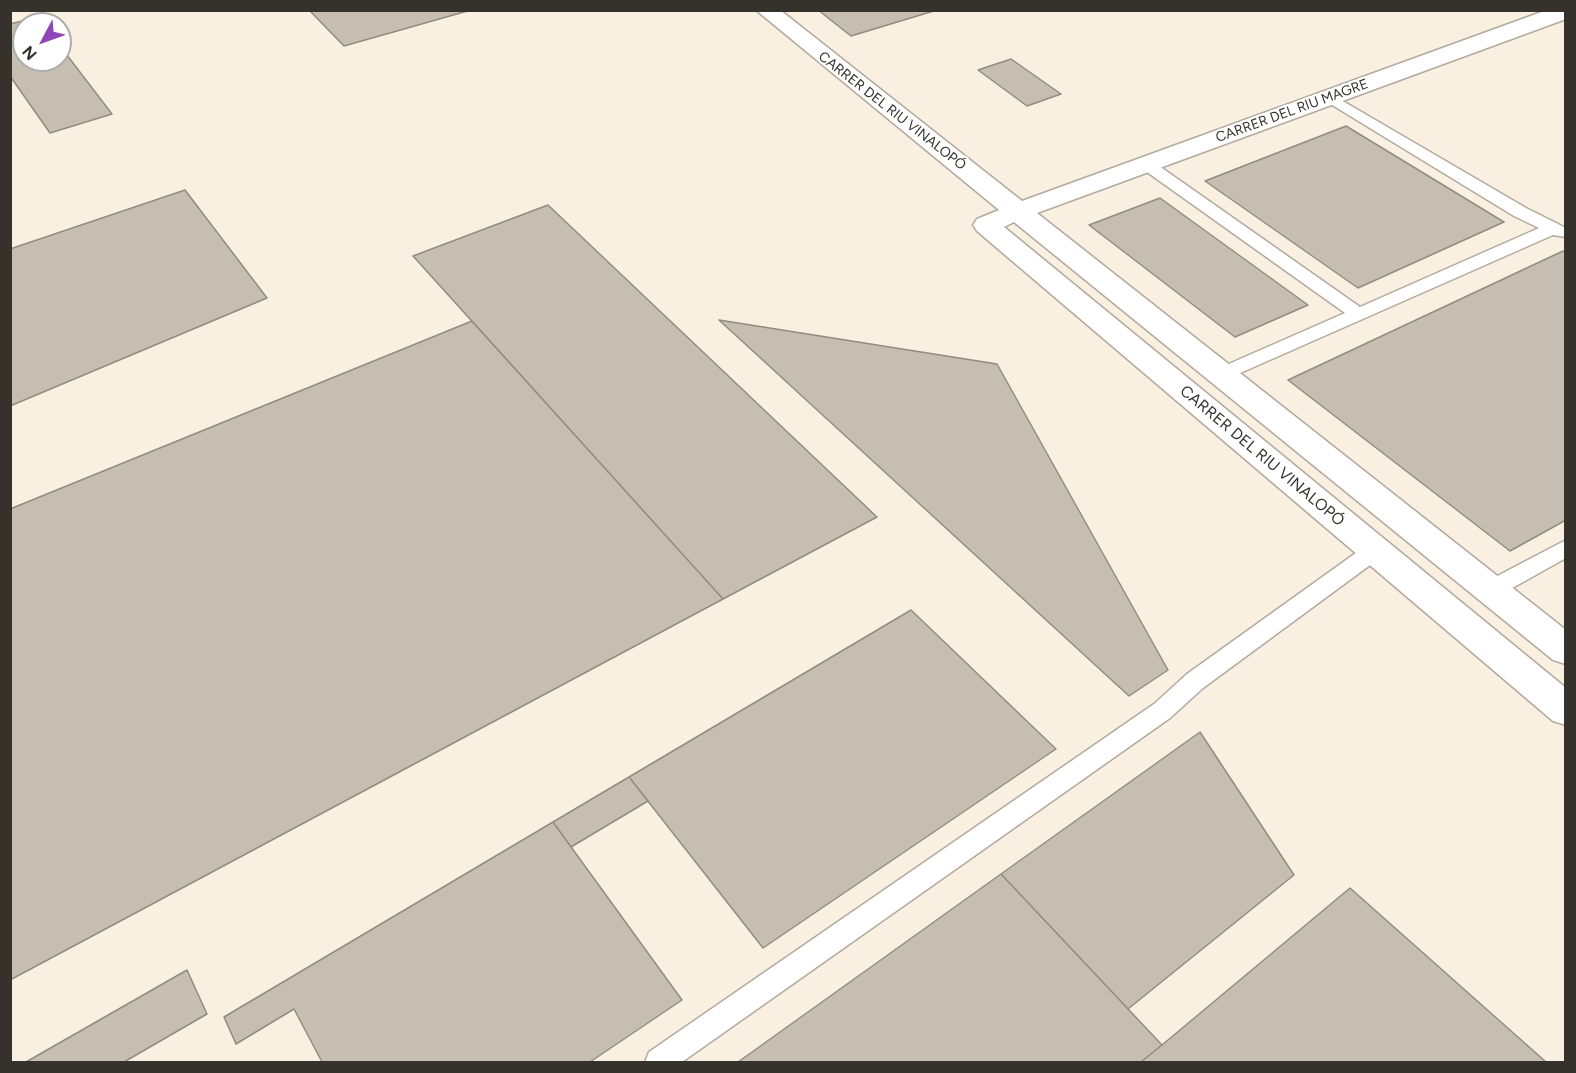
<!DOCTYPE html>
<meta charset="utf-8">
<style>
body{margin:0}
#map{position:relative;width:1576px;height:1073px;overflow:hidden;background:#f9f0e2;font-family:Figtree,sans-serif}
canvas{display:block}
.frame{position:absolute;inset:0;border:12px solid #35322c;pointer-events:none}
.north{position:absolute;left:12px;top:12px;width:60px;height:60px;box-sizing:border-box;background:#fff;border:2px solid #aeadab;border-radius:50%;rotate:229deg;font-size:16px;font-weight:700;line-height:24px;text-align:center;color:#35322c}
.north::after{content:'';display:block;margin:auto;width:21px;height:27px;background:#8f45b7;clip-path:polygon(50% 0,100% 100%,50% 72%,0 100%)}
</style>
<div id="map">
<canvas width="1576" height="1073"></canvas>
<div class="frame"></div>
<div class="north">N</div>
</div>
<script>
const ctx = document.querySelector('canvas').getContext('2d');
ctx.lineJoin = 'round';
function fill(path, color) {
  ctx.fillStyle = color;
  ctx.fill(path, 'evenodd');
}
function stroke(path, color, width, dash) {
  ctx.strokeStyle = color;
  ctx.lineWidth = width;
  ctx.lineCap = dash ? 'butt' : 'round';
  ctx.setLineDash(dash || []);
  ctx.stroke(path);
}
function label(font, color, halo, rows, align = 'center') {
  ctx.font = font + ' Figtree,sans-serif';
  ctx.lineWidth = 4.5;
  ctx.setLineDash([]);
  ctx.textBaseline = 'middle';
  ctx.strokeStyle = halo;
  ctx.fillStyle = color;
  for (const [text, x, y, turn = 0] of rows) {
    ctx.save();
    ctx.translate(x, y);
    ctx.rotate((+turn || 0) * Math.PI / 180);
    ctx.textAlign = isNaN(turn) ? turn : align;
    if (halo) ctx.strokeText(text, 0, 0);
    ctx.fillText(text, 0, 0);
    ctx.restore();
  }
}
const building = new Path2D(`
 M309,10H471L344,46Z
 M818,10H937L851,36Z
 M38,17L43,24H24V60H60V46L112,114L50,133L10,76V24Z
 M1011,59L1061,94L1027,106L978,70Z
 M1346,126L1504,222L1358,288L1205,181Z
 M185,190L267,298L10,406V249Z
 M1160,198L1308,305L1235,337L1089,225Z
 M548,205L877,517L723,599L413,256Z
 M1563,251L1566,253V520L1510,551L1288,380Z
 M719,320L997,364L1168,670L1129,696Z
 M472,321L723,599L10,980V509Z
 M911,610L1056,749L763,948L629,777Z
 M1200,732L1294,875L1128,1009L1001,874Z
 M629,777L648,801L571,847L553,822Z
 M553,822L682,1000L590,1062H322L294,1009L236,1044L224,1017Z
 M1001,874L1162,1045L1141,1062H738Z
 M1350,888L1546,1062H1141L1162,1045Z
 M187,970L207,1014L124,1062H26Z`);
fill(building, '#c6beb1');
stroke(building, '#938c7f', 1.5);
const service = new Path2D(`
 M1329,93L1526,208L1566,228V237L1553,235L1229,378H1215L1213,374L1215,370L1345,313L1140,167L1138,164L1140,161H1152L1360,307L1539,228L1514,216L1324,100L1322,97Z
 M1566,540V558L1498,596L1490,598L1482,596L1479,590L1482,584Z
 M1374,543L1381,545L1385,551L1381,557L1203,688L1170,718L682,1062H645L649,1052L1154,704L1187,674L1367,545Z`);
const minor = new Path2D(`
 M756,10H780L1022,201L1547,10H1566V19L1037,213L1566,630V664L1553,660L1014,222L1004,227L1566,688V725L1553,721L977,231L973,225L977,219L999,210Z`);
stroke(service, '#b2aa9d', 3);
stroke(minor, '#b2aa9d', 3);
fill(service, '#fff');
fill(minor, '#fff');
label('14px', '#35322c', '#fff', [
 ["CARRER DEL RIU VINALOPÓ",892,111,38],
 ["CARRER DEL RIU MAGRE",1292,111,-20]
]);
label('16px', '#35322c', '#fff', [
 ["CARRER DEL RIU VINALOPÓ",1262,456,40]
]);
</script>
